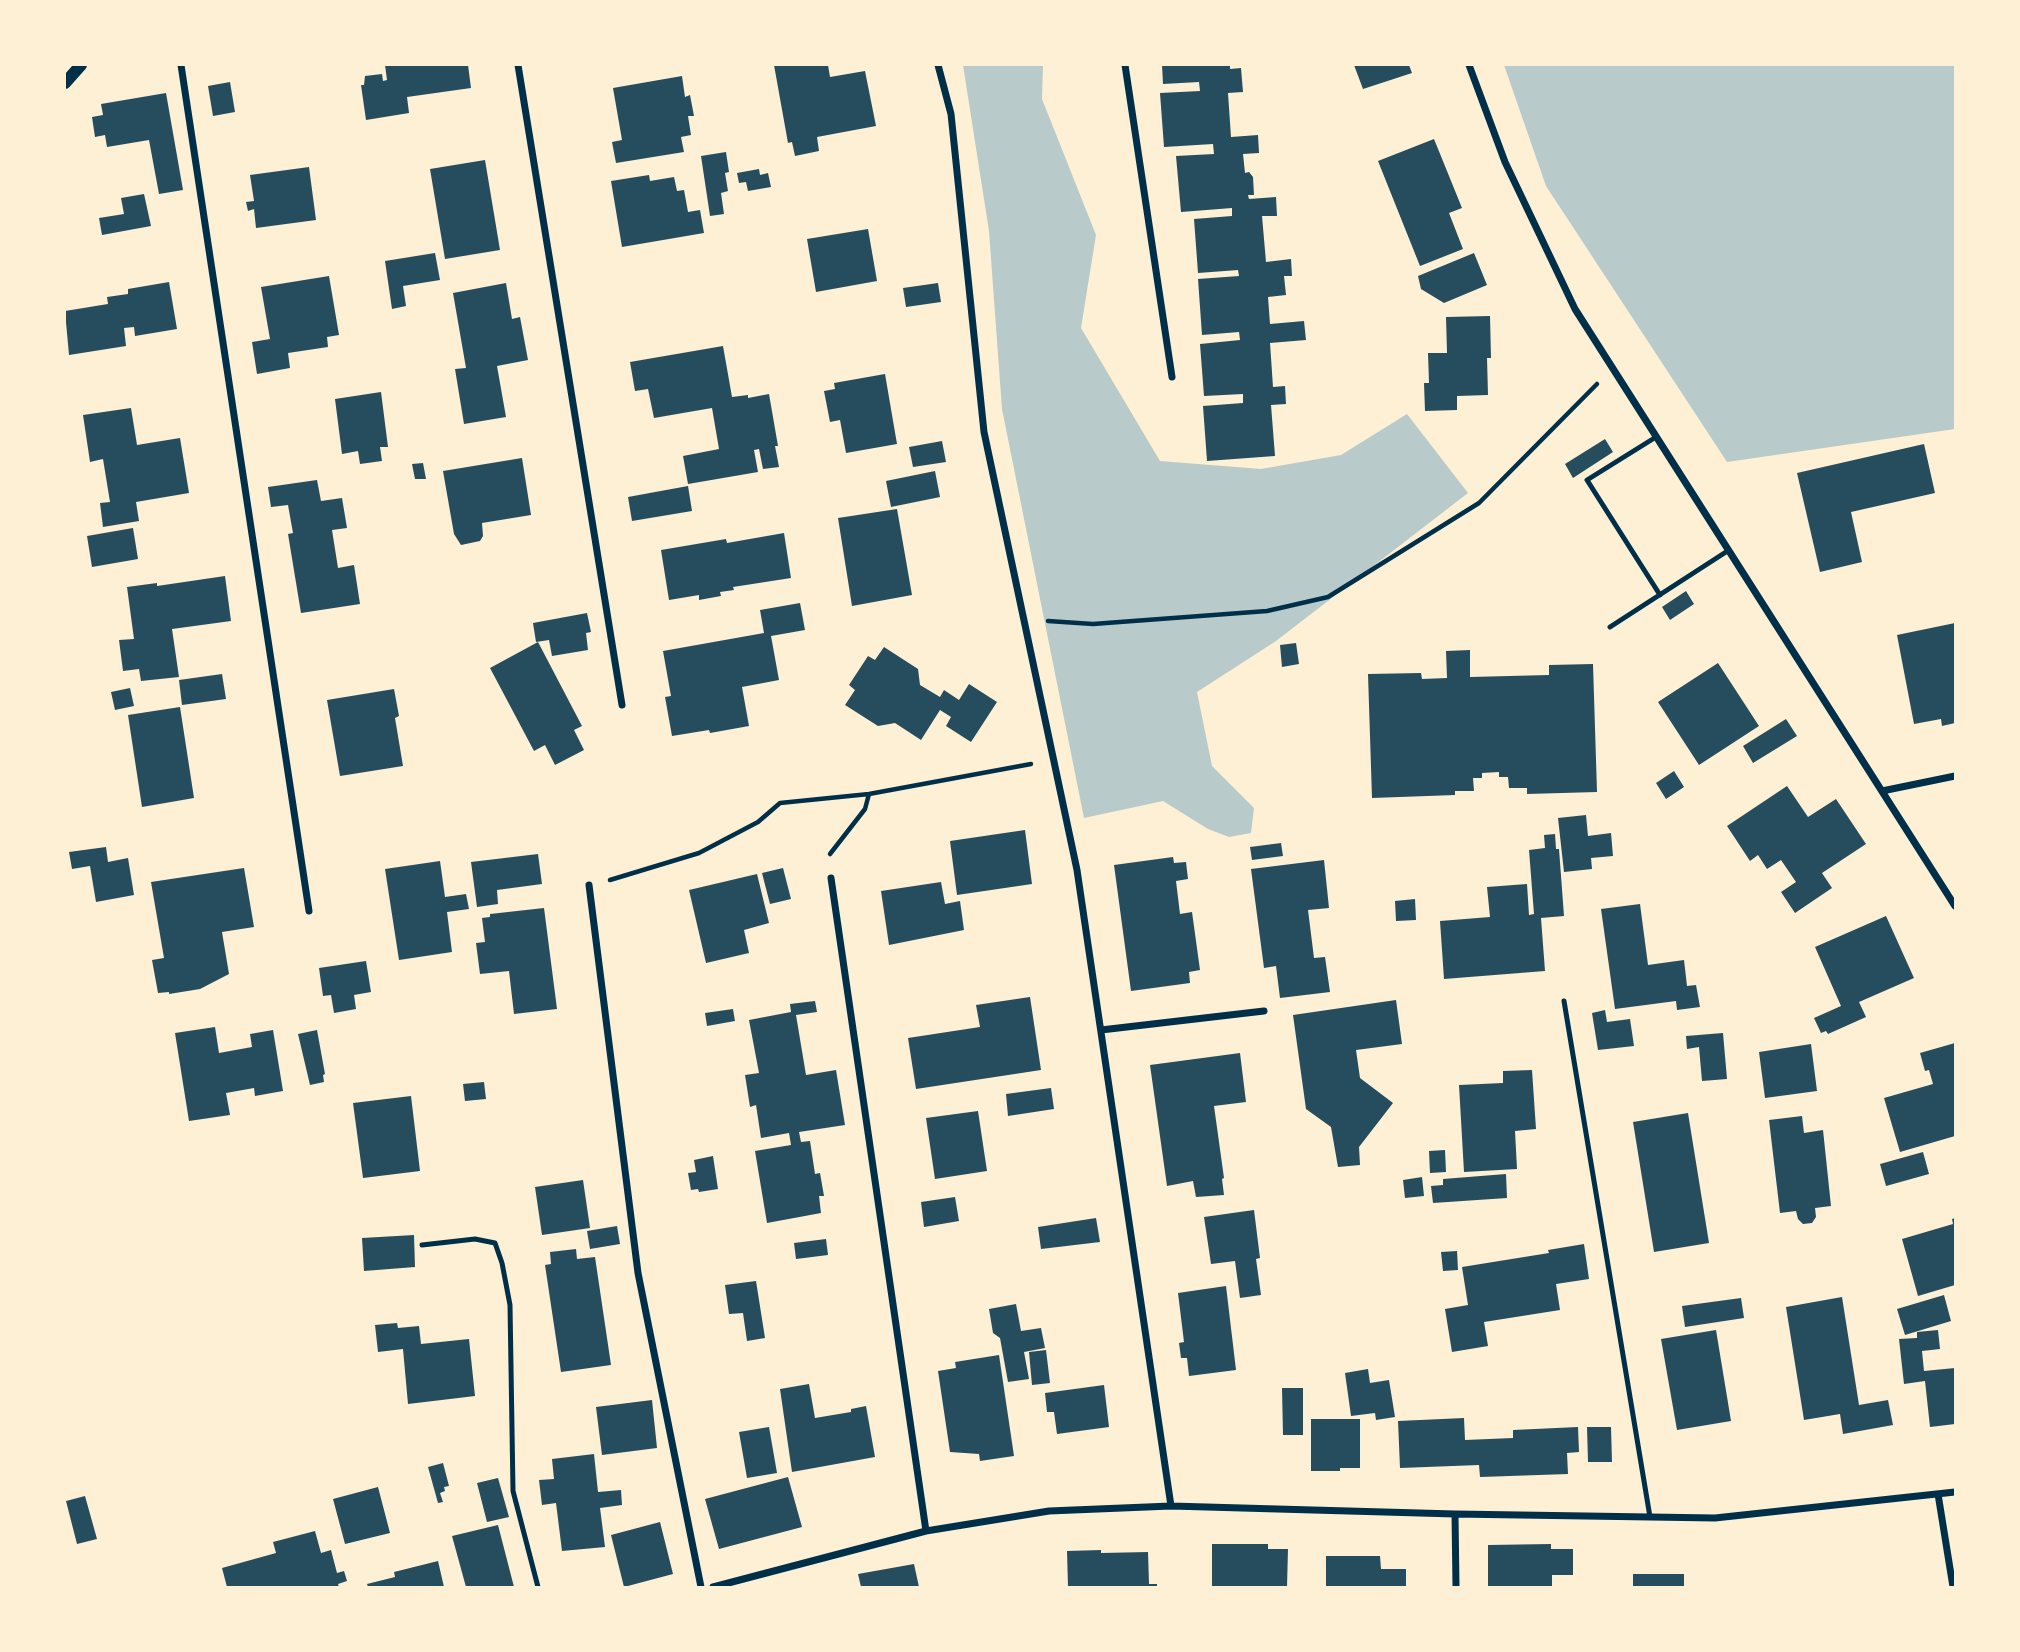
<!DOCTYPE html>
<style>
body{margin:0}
#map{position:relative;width:2020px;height:1652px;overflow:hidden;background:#fdf0d5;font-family:"Fira Sans",sans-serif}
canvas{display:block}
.frame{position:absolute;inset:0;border:66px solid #fdf0d5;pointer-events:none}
</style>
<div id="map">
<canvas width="2020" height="1652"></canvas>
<div class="frame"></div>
</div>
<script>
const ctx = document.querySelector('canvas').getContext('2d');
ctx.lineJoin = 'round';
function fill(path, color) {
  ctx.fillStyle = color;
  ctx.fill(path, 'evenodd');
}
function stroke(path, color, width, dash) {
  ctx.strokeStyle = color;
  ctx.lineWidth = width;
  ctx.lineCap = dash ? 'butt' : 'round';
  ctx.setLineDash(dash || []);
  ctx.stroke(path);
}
fill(new Path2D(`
 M963,65H1043L1042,99L1096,235L1081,328L1160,461L1261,469L1341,455L1407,414L1468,493L1276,641L1197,692L1212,766L1254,808L1251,833L1229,837L1208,829L1163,801L1084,818L1002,409L989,231Z
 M1504,65H1955V429L1727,462L1546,186Z`), '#b9caca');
fill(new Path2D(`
 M385,65H468L471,88L407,97L409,113L366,120L361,85H364L365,76L382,74L383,81L387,80Z
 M774,65H828L830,77L865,71L876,126L817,137L819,151L795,156L792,142L788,143Z
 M1162,65H1230V69L1241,68L1243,92L1228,93L1231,137L1258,135L1259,153L1243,154L1245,173L1249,172L1253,177L1254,195H1248L1249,199L1276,197L1277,216H1262L1266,262L1291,259L1292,276H1284L1286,295L1268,297L1270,324L1304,321L1306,340L1270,343L1273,387L1285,386L1286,404L1271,405L1275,456L1207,461L1203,406L1243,403V394L1204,396L1200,344L1240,340L1239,332L1202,335L1198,279L1239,276L1238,270L1198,273L1194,219L1232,216V208L1181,212L1176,156L1214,154L1213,144L1164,147L1160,93L1200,91L1199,82L1163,84Z
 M1354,65H1409L1412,73L1363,89Z
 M682,76L685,97L690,95L694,116H688L691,135L681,137L684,152L616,163L612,142L622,140L613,88Z
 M230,82L235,112L213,116L208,86Z
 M166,93L183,190L159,194L149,140L107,147L105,135L95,137L92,117L103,115L101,104Z
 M1434,139L1462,208L1449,213L1463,249L1420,266L1378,161Z
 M726,152L729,172L725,173L728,191L721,193L724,214L710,216L701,156Z
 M485,160L500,250L445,259L430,169Z
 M309,167L316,220L256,228L254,209L248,211L246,202L254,201L250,175Z
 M759,169L760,175L768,173L771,187L748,191L746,182L739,183L737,173Z
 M649,175L650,181L674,177L677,191L684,190L688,212L700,210L704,233L622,247L611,181Z
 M144,194L151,226L102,235L99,218L124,214L121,198Z
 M868,229L877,281L816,292L807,239Z
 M435,253L440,280L403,286L406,306L392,309L385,261Z
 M1474,253L1487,285L1444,303L1421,289L1418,276Z
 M329,276L339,335L327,337L328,347L288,353L290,368L257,374L252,342L270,339L261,287Z
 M169,282L177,329L135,336L134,327L124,328L126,346L69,355L65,311L108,304L107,297L128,294V289Z
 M506,283L512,319L520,317L528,360L497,366L506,417L464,424L455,369L466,368L453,293Z
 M938,283L941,302L906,307L903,288Z
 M1490,316L1491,358H1487L1488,395L1457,396V410L1425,411L1424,383H1429L1428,353H1447L1446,317Z
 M723,346L732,397L748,395V398L769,394L778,446H775L779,467L763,469L759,449L754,450L758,472L688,484L683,456L719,449L712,408L654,418L648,389L635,391L630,362Z
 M885,374L897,444L846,453L840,420L830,422L824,391L835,389L834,383Z
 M381,392L388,447H380L382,461L360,464L358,451L342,454L335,399Z
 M131,408L137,445L180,438L189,493L136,502L139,521L103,527L100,503L110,502L103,459L90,462L83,415Z
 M1605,439L1613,452L1573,478L1565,464Z
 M942,441L946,462L913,467L909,447Z
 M1924,444L1935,493L1851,512L1862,562L1820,572L1797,473Z
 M522,458L531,515L482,523L483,536L480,541L461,545L454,534L443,471Z
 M423,463L426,479H415L412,464Z
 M935,471L940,497L891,507L886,481Z
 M317,480L321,501L342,498L347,528L332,530L338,568L354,565L360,604L301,613L288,534L293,533L288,505L271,507L268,487Z
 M688,486L692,511L632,521L628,497Z
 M897,509L912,595L852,606L838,518Z
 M133,528L138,559L92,567L87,536Z
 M784,533L791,578L733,587L734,590L720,592L721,596L699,600V595L669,600L661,550L726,539L727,543Z
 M225,576L231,621L172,629L179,677L141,681L139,669L123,671L119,640L134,639L127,587L157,583V586Z
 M1686,591L1694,604L1670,620L1662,607Z
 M800,603L805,630L771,636L779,680L742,687L749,726L710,733L709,730L672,736L665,697L671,696L663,651L764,633L760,610Z
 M587,613L591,632L586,633L588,650L552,656L549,640L536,642L533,623Z
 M1955,623V723L1942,726L1941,719L1914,724L1897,635Z
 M538,642L582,726L574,730L584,750L555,765L545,745L534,751L490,668Z
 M1296,643L1299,664L1282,667L1280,645Z
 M884,647L918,669L920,685L940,697L944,690L959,700L969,684L997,702L971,742L946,726L951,717L940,710L921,740L895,723L878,726L845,705L855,690L849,685L868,656L875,660Z
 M1470,650V677L1549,675V665L1593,664L1597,792L1527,794V788H1509L1508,777H1499V772L1482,773V778H1473L1474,791H1455V795L1372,798L1368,674L1421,673L1422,679L1447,678L1446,651Z
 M1718,663L1759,726L1699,765L1658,702Z
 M222,674L226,699L182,705L179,680Z
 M130,688L134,706L115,710L111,692Z
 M394,689L399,716L395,718L403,766L340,776L327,700Z
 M180,707L194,798L142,807L128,715Z
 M1786,719L1797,736L1753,763L1743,746Z
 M1674,771L1684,787L1666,799L1656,783Z
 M1787,786L1808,817L1836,799L1866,844L1822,873L1832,888L1795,913L1781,892L1796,882L1781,860L1767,869L1758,855L1750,861L1727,826Z
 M1586,815L1588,836L1611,833L1613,856L1591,858L1592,869L1564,872L1558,818Z
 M1025,830L1032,884L957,895L950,841Z
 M1555,834L1556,849H1559L1564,916L1541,918L1545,971L1444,979L1440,921L1490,917L1487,887L1527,884L1529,915L1534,914L1529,850L1545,848L1544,835Z
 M1281,843L1283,856L1252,860L1250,847Z
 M106,847L108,862L128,858L134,895L96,902L90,866L72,869L69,852Z
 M538,854L542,884L497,890L498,904L477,907L471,862Z
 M1173,857L1174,863L1186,862L1188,879L1176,881L1180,914L1192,912L1200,970L1189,972L1190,983L1131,991L1114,865Z
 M1324,860L1329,908L1308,910L1314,958L1325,957L1330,992L1280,998L1276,966L1264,968L1251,869Z
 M440,861L445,897L466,894L469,909L447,912L452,952L399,960L385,869Z
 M244,868L254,927L222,932L229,974L200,989L169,994V992L158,993L152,960L164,958L151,882Z
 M783,868L791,899L770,904L762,873Z
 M757,874L769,923L744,930L749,953L706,963L689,890Z
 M941,882L945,904L960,901L964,930L889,945L881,891Z
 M1415,899L1416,920L1396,921L1395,901Z
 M1640,904L1648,965L1684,960L1687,986L1696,985L1700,1007L1677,1010L1676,1001L1615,1009L1601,909Z
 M544,908L557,1009L514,1014L509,971L480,974L476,943L485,942L482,918L490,917V914Z
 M1886,916L1914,978L1859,1002L1866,1017L1828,1034L1826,1031L1821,1033L1814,1018L1841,1006L1815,947Z
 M366,961L371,992L354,995L356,1009L334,1013L331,995L323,996L319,968Z
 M1030,997L1041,1070L916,1089L908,1038L980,1027L976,1005Z
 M1396,1000L1402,1044L1356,1050L1360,1078L1393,1103L1359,1147L1360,1165L1338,1167L1331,1127L1306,1109L1293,1015Z
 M815,1001L817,1012L796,1015L806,1075L836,1070L845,1125L799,1132L801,1142L810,1141L815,1174L820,1173L824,1196H819L821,1213L767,1223L755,1151L791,1145L789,1133L761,1138L756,1105L750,1107L745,1075L759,1073L749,1020L791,1012L790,1004Z
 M733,1009L735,1021L707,1026L705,1013Z
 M1605,1010L1607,1022L1630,1019L1634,1046L1598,1050L1592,1013Z
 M215,1027L219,1053L252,1047L250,1034L273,1030L283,1091L255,1096L254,1088L226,1093L230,1115L189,1121L175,1033Z
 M317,1030L325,1074L323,1075L324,1082L310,1085L298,1034Z
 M1723,1033L1727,1079L1702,1081L1699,1047L1687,1049L1686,1036Z
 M1955,1043V1136L1900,1152L1884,1098L1933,1084L1929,1070L1925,1071L1920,1053Z
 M1811,1044L1817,1091L1765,1098L1759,1052Z
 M1240,1053L1246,1102L1214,1106L1224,1178L1222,1179L1224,1195L1196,1197L1193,1181L1167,1186L1150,1065Z
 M1532,1070L1536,1129L1515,1131L1517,1169L1464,1172L1459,1085L1503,1083V1071Z
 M484,1082L486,1099L465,1101L463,1084Z
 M1051,1088L1054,1109L1008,1116L1006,1094Z
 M411,1096L420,1171L363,1178L353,1103Z
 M978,1111L987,1171L935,1179L926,1118Z
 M1688,1113L1709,1243L1654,1252L1633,1122Z
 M1802,1116L1804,1133L1823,1130L1831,1206L1815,1208L1816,1217L1812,1223L1803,1224L1798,1219L1796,1211L1780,1213L1769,1120Z
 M1445,1150L1446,1172L1430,1173L1429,1151Z
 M1923,1152L1929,1174L1886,1186L1880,1164Z
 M713,1156L718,1189L699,1192L698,1189L691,1190L688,1173L696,1172L694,1160Z
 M1506,1174L1507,1198L1433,1203L1431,1186L1443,1185V1179Z
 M1422,1177L1424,1196L1405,1198L1403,1180Z
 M583,1180L590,1228L542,1235L535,1187Z
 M955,1197L959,1221L924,1227L921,1202Z
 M1254,1210L1260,1258L1256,1259L1261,1295L1240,1298L1235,1261L1211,1264L1204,1217Z
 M1096,1218L1100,1242L1041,1249L1038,1227Z
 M1955,1218V1285L1918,1296L1902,1239L1953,1224L1952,1219Z
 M617,1226L620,1244L590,1249L587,1231Z
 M414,1235L415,1267L364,1271L362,1238Z
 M826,1239L828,1255L796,1259L794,1243Z
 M1584,1244L1589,1279L1556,1284L1560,1310L1484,1322L1488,1346L1452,1352L1445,1309L1468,1305L1462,1267L1549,1253L1548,1250Z
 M576,1249L577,1259L595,1257L611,1365L561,1372L545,1265L551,1264L550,1252Z
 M1457,1251L1458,1270L1443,1271L1441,1252Z
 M756,1281L765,1338L747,1341L743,1313L729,1314L725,1285Z
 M1226,1286L1236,1370L1189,1376L1187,1358H1181L1179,1343L1184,1342L1178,1293Z
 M1944,1295L1951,1321L1905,1335L1897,1309Z
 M1842,1297L1859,1405L1888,1400L1893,1425L1843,1434L1840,1414L1804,1420L1786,1307Z
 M1741,1298L1744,1318L1685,1327L1682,1306Z
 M1016,1304L1021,1331L1041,1328L1045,1348L1024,1352L1029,1379L1008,1382L1000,1338L993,1333L989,1309Z
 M397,1323L398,1328L419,1326L421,1344L469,1339L475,1396L408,1404L403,1349L378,1352L375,1325Z
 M1716,1330L1731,1421L1677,1430L1661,1339Z
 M1938,1330L1940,1349L1922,1351L1924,1371L1955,1368V1424L1930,1427L1925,1381L1904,1384L1899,1339L1917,1338V1332Z
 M1046,1350L1050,1383L1032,1385L1029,1352Z
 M999,1355L1014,1456L980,1461L979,1454L950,1452L938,1371L956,1368L955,1362Z
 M1368,1369L1370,1383L1389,1380L1395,1417L1376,1420L1375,1413L1351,1416L1345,1373Z
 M809,1384L815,1418L851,1412V1409L866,1406L875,1457L792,1472L780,1389Z
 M1104,1385L1109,1427L1057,1434L1054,1412H1047L1045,1393Z
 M1282,1388H1303V1435H1283Z
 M652,1400L657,1448L602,1455L596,1407Z
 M1464,1418L1465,1440L1513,1438V1430L1578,1427L1579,1452L1567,1453L1568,1474L1480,1477L1479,1465L1400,1468L1398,1421Z
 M1311,1419H1360V1468H1340V1471H1311Z
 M769,1427L777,1473L747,1478L739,1432Z
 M1587,1427H1611L1612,1462H1588Z
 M594,1454L598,1492L621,1490L622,1505L600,1508L605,1547L562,1551L556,1503L542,1505L539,1480L554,1479L552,1459Z
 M443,1463L449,1486L444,1487L445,1491L440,1493L443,1502L438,1503L428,1467Z
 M788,1477L802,1527L719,1549L705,1499Z
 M498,1478L509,1517L487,1522L477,1483Z
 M378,1487L390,1533L345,1544L333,1499Z
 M85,1496L97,1539L77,1544L66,1501Z
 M660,1522L673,1574L624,1587L611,1535Z
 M498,1525L514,1587H466L452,1536Z
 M315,1531L321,1553L331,1550L337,1573L344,1571L347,1581L338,1584L339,1587H227L222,1568L276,1553L273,1542Z
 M1212,1544H1268V1549H1288L1287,1587H1212Z
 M1551,1544V1549H1573V1575H1552V1587H1488V1545Z
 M1101,1550V1553L1148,1552L1149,1584H1157V1587H1068L1067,1551Z
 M1326,1556H1380L1381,1569H1406V1587H1326Z
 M438,1561L444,1587H368L367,1584L395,1577L394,1572Z
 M914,1564L919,1587H861L858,1574Z
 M1633,1574H1684V1587H1633Z`), '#264d5e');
stroke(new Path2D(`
 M1048,621L1093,624L1267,611L1328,597L1479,503L1597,384
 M830,854L865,809L869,794
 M610,880L699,853L758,822L780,803L869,794L1031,764`), '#003049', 4.5);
stroke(new Path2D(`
 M1656,437L1587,480L1660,595
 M1610,627L1729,550
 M1564,1001L1650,1517
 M422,1245L475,1239L495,1243L502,1263L510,1305L513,1491L538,1587`), '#003049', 5);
stroke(new Path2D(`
 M181,65L309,911
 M518,65L622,705
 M938,65L951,114L984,432L1077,870L1171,1506
 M1125,65L1172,377
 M1469,65L1505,162L1575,309L1955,906
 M1882,791L1955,776
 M831,878L926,1531
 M589,885L638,1273L701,1587
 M1101,1030L1264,1011
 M1938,1494L1953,1587
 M1455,1514L1456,1587
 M713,1587L926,1531L1049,1511L1171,1506L1455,1514L1715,1518L1955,1492`), '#003049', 7);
stroke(new Path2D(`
 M65,83L81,65`), '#003049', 12);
</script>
